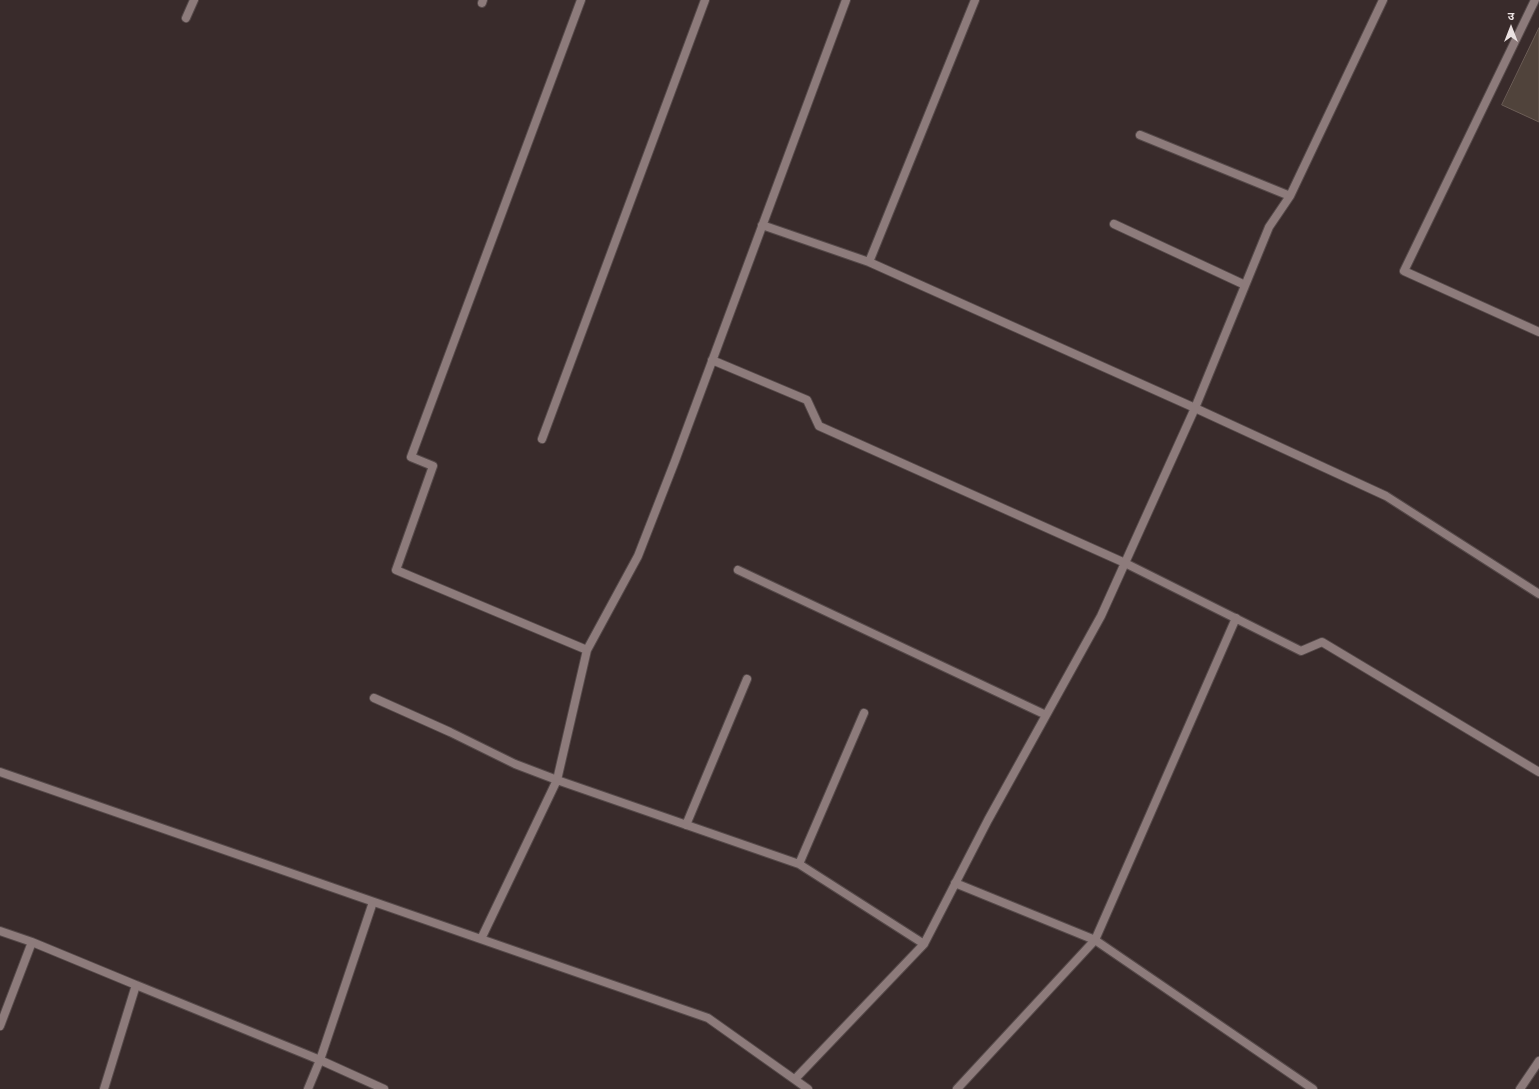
<!DOCTYPE html>
<meta charset="utf-8">
<style>
body{margin:0}
#map{position:relative;width:1539px;height:1089px;overflow:hidden;background:#392b2b;font-family:Jost,"Noto Sans Devanagari",sans-serif}
canvas{display:block}
.north{position:absolute;left:1491px;top:8px;width:40px;height:40px;-webkit-text-stroke:3px #392b2b;paint-order:stroke;rotate:0deg;font-size:11px;font-weight:700;line-height:16px;text-align:center;color:#ebe1e1}
.north::after{content:'';display:block;margin:auto;width:14px;height:18px;background:#ebe1e1;clip-path:polygon(50% 0,100% 100%,50% 72%,0 100%)}
</style>
<div id="map">
<canvas width="1539" height="1089"></canvas>
<div class="north">उ</div>
</div>
<script>
const ctx = document.querySelector('canvas').getContext('2d');
ctx.lineJoin = 'round';
function fill(path, color) {
  ctx.fillStyle = color;
  ctx.fill(path, 'evenodd');
}
function stroke(path, color, width, dash) {
  ctx.strokeStyle = color;
  ctx.lineWidth = width;
  ctx.lineCap = dash ? 'butt' : 'round';
  ctx.setLineDash(dash || []);
  ctx.stroke(path);
}
const building = new Path2D(`
 M1539,28V122L1502,105Z`);
fill(building, '#50433b');
stroke(building, '#6c5e57', 1);
const street = new Path2D(`
 M581,0L411,457L433,466L396,570L587,650
 M1535,0L1404,271L1539,332
 M482,3L483,0
 M186,18L194,0
 M1140,135L1290,196
 M1114,224L1245,285
 M762,225L869,262L1195,408L1386,496L1539,594
 M869,262L975,0
 M712,360L807,400L819,426L1125,563L1301,651L1322,642L1539,772
 M542,439L705,0
 M738,570L1046,715
 M374,698L450,732L515,764L557,780L799,864L924,944
 M0,772L708,1018L808,1089
 M686,825L747,679
 M799,864L864,713
 M955,883L1095,940L1313,1089
 M373,902L320,1060L384,1089
 M0,931L32,942
 M481,939L557,780L587,650L638,556L675,461L846,0
 M136,985L320,1060L308,1089
 M0,1026L32,942L136,985L104,1089
 M795,1079L924,944L988,820L1101,616L1195,408L1269,227L1290,196L1383,0
 M957,1089L1095,940L1236,618
 M1520,1089L1539,1061`);
stroke(street, '#554949', 10);
stroke(street, '#8d7b7b', 8);
</script>
